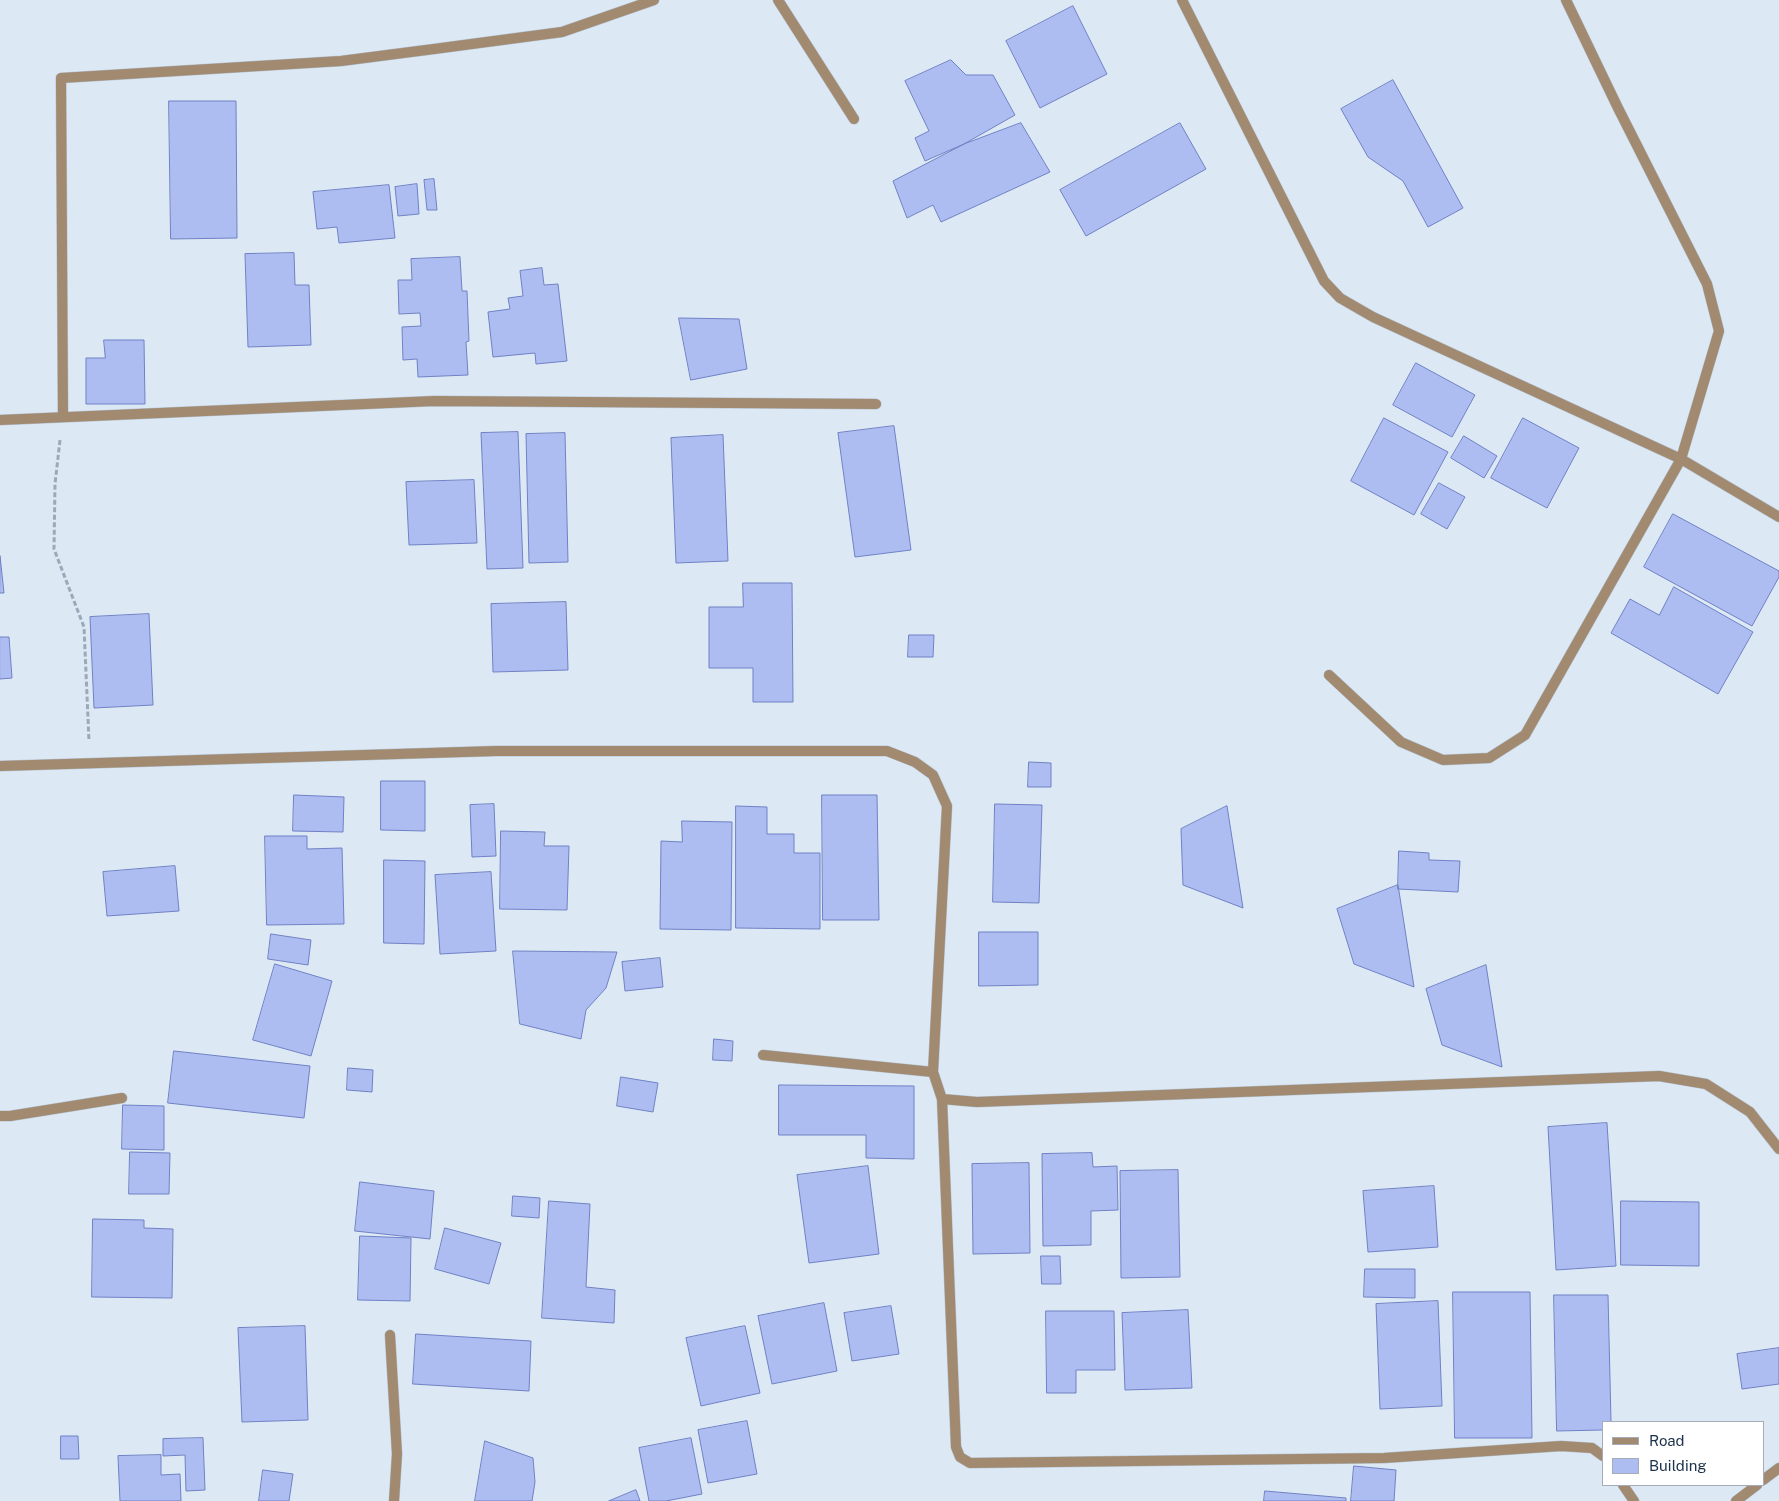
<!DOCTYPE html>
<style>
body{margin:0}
#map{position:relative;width:1779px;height:1501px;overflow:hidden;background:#dce8f4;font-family:"Public Sans",sans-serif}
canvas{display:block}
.legend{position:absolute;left:1602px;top:1421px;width:162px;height:65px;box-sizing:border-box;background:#fff;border:1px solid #a4adb7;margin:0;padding:6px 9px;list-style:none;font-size:15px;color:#1b314a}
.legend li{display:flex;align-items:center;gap:10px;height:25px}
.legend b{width:25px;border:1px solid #a4adb7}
</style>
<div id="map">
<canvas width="1779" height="1501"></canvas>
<ul class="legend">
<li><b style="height:6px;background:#a18a6f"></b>Road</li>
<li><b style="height:14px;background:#aebdf1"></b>Building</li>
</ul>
</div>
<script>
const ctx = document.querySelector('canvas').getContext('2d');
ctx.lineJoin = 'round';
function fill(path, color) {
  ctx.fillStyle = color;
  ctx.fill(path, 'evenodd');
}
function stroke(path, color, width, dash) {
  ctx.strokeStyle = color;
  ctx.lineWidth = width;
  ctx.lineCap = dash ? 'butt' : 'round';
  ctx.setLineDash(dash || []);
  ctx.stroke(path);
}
const building = new Path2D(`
 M1073,6L1107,74L1040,108L1006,41Z
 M951,60L966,75H993L1015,115L964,144L925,161L915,138L929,131L905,81Z
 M1393,80L1463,208L1428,227L1403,181L1368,157L1341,109Z
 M169,101H236L237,238L171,239Z
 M1021,123L1050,172L941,222L933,205L907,218L893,181L964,144Z
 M1180,123L1206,169L1086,236L1060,190Z
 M434,179L437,210H427L424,180Z
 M417,184L419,214L398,216L395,187Z
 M389,185L395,238L339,243L337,227L317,229L313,192Z
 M294,253L295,285H309L311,345L248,347L245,254Z
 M460,257L462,291H467L469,341L466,342L468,375L418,377L417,359L403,360L402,327L421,326L420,313L399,314L398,280H412L411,259Z
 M542,268L544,285L558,284L567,361L536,364L535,353L493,357L488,312L510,309L508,298L523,296L520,271Z
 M679,318L739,319L747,369L691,380Z
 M104,340H144L145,404H86V358H105Z
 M1416,363L1475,395L1452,437L1393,405Z
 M1384,418L1448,452L1414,515L1351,481Z
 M1523,418L1579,448L1547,508L1491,478Z
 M894,426L911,550L855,557L838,433Z
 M518,432L523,568L487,569L481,433Z
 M565,433L568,562L529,563L526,434Z
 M723,435L728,561L676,563L671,438Z
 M1464,436L1497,456L1484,478L1451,458Z
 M474,480L477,543L409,545L406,482Z
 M1439,483L1465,497L1447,529L1421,514Z
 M1673,514L1779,571V577L1752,626L1644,567Z
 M0,556L4,593H0Z
 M743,583H792L793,702H753V668H709V607H743Z
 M1674,587L1753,632L1718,694L1611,633L1630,599L1659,615Z
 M566,602L568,670L493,672L491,604Z
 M149,614L153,705L94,708L90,617Z
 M909,635H934L933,657H908Z
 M0,637H9L12,678L0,679Z
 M1029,762L1051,763V787H1028Z
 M381,781H425V831L381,830Z
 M294,795L344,797L343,832L293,831Z
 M822,795H877L879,920H823Z
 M494,804L496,856L472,857L470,805Z
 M995,804L1042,805L1039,903L993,902Z
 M736,806L767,807V834H794V853H820V929L736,928Z
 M1227,806L1243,908L1183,885L1181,829Z
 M682,821L732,822L731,930L660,929L661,841L682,842Z
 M501,831L545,832L544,846H569L567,910L500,909Z
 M265,836H307V849L342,848L344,924L267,925Z
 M1399,851L1429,853V860L1460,861L1458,892L1398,889Z
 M384,860L425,861L424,944L384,943Z
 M175,866L179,911L107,916L103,872Z
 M491,872L496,951L440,954L435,875Z
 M1398,885L1414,987L1354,964L1337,909Z
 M979,932H1038V985L979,986Z
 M271,934L311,940L308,965L268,959Z
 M513,951L617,952L606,988L586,1010L581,1039L520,1024Z
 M660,958L663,987L625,991L622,962Z
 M275,964L332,981L311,1056L253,1040Z
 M1486,965L1502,1067L1442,1045L1426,989Z
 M714,1039L733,1041L732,1061L713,1060Z
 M174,1051L310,1066L304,1118L168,1103Z
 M348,1068L373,1070L372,1092L347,1090Z
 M621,1077L658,1083L653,1112L617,1106Z
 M779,1085L914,1086V1159L866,1158V1135H779Z
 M123,1105L164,1106V1150L122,1149Z
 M1607,1123L1616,1266L1556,1270L1548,1127Z
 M130,1152L170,1153L169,1194H129Z
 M1092,1153L1093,1167L1117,1166L1118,1210L1091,1211V1245L1043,1246L1042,1154Z
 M1029,1163L1030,1253L973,1254L972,1164Z
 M868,1166L879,1254L809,1263L797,1175Z
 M1178,1170L1180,1277L1121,1278L1120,1171Z
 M360,1182L434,1191L430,1239L355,1231Z
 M1434,1186L1438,1247L1368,1252L1363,1191Z
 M513,1196L540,1198L539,1218L512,1216Z
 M549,1201L590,1204L586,1287L615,1290L614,1323L542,1318Z
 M1621,1201L1699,1202V1266L1621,1265Z
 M93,1219L144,1220V1228L173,1229L172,1298L92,1297Z
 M445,1228L501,1243L489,1284L435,1269Z
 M360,1236L411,1238L410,1301L358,1300Z
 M1041,1256H1060L1061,1284H1042Z
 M1365,1269H1415V1298L1364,1297Z
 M1453,1292H1530L1532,1438H1455Z
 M1554,1295H1608L1611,1422H1603V1430L1557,1431Z
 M1438,1301L1442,1406L1380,1409L1376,1304Z
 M824,1303L837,1371L772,1384L758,1316Z
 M891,1306L899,1354L852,1361L844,1313Z
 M1188,1310L1192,1388L1125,1390L1122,1313Z
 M1046,1311H1114L1115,1370H1076V1393H1047Z
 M305,1326L308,1420L242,1422L238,1328Z
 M745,1326L760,1393L701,1406L686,1338Z
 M416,1334L531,1341L529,1391L413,1384Z
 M1779,1348V1384L1742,1389L1737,1354Z
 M747,1421L757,1474L708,1483L698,1430Z
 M61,1436H78L79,1459H61Z
 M203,1438L205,1490L186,1491L185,1455L163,1456V1439Z
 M691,1438L702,1494L666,1501H649L639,1448Z
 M485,1441L533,1458L535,1482L532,1501H475Z
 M161,1455V1475L180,1474L181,1501H120L118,1456Z
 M1354,1466L1396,1470L1394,1501H1351Z
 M263,1470L293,1474L289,1501H259Z
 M636,1490L640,1501H609Z
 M1265,1491L1346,1498V1501H1264Z`);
fill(building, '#aebdf1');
stroke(building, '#6f81c5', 1);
const street = new Path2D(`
 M778,0L854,119
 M1182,0L1324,281L1340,298L1373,317L1681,459L1779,517
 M63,417L61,78L341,61L434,49L562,32L654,0
 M0,420L434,401L876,404
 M1329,675L1401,742L1443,760L1489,758L1525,735L1681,459L1719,331L1707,284L1618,108L1566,0
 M0,766L496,751H887L915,762L933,775L947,806L933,1072L942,1099L977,1102L1659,1076L1706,1084L1750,1112L1779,1149
 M763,1055L933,1072
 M942,1099L956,1447L960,1457L970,1463L1384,1458L1561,1446L1592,1448L1603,1456
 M0,1116H10L122,1098
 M390,1335L397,1454L394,1501
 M1763,1480L1779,1468
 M1623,1485L1634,1501
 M1736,1501L1757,1485`);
stroke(street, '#b5c3d2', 11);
stroke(new Path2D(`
 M60,440L55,484L54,549L84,627L89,741`), '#9baaba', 3, [5, 2.5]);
stroke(street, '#a18a6f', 10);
</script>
